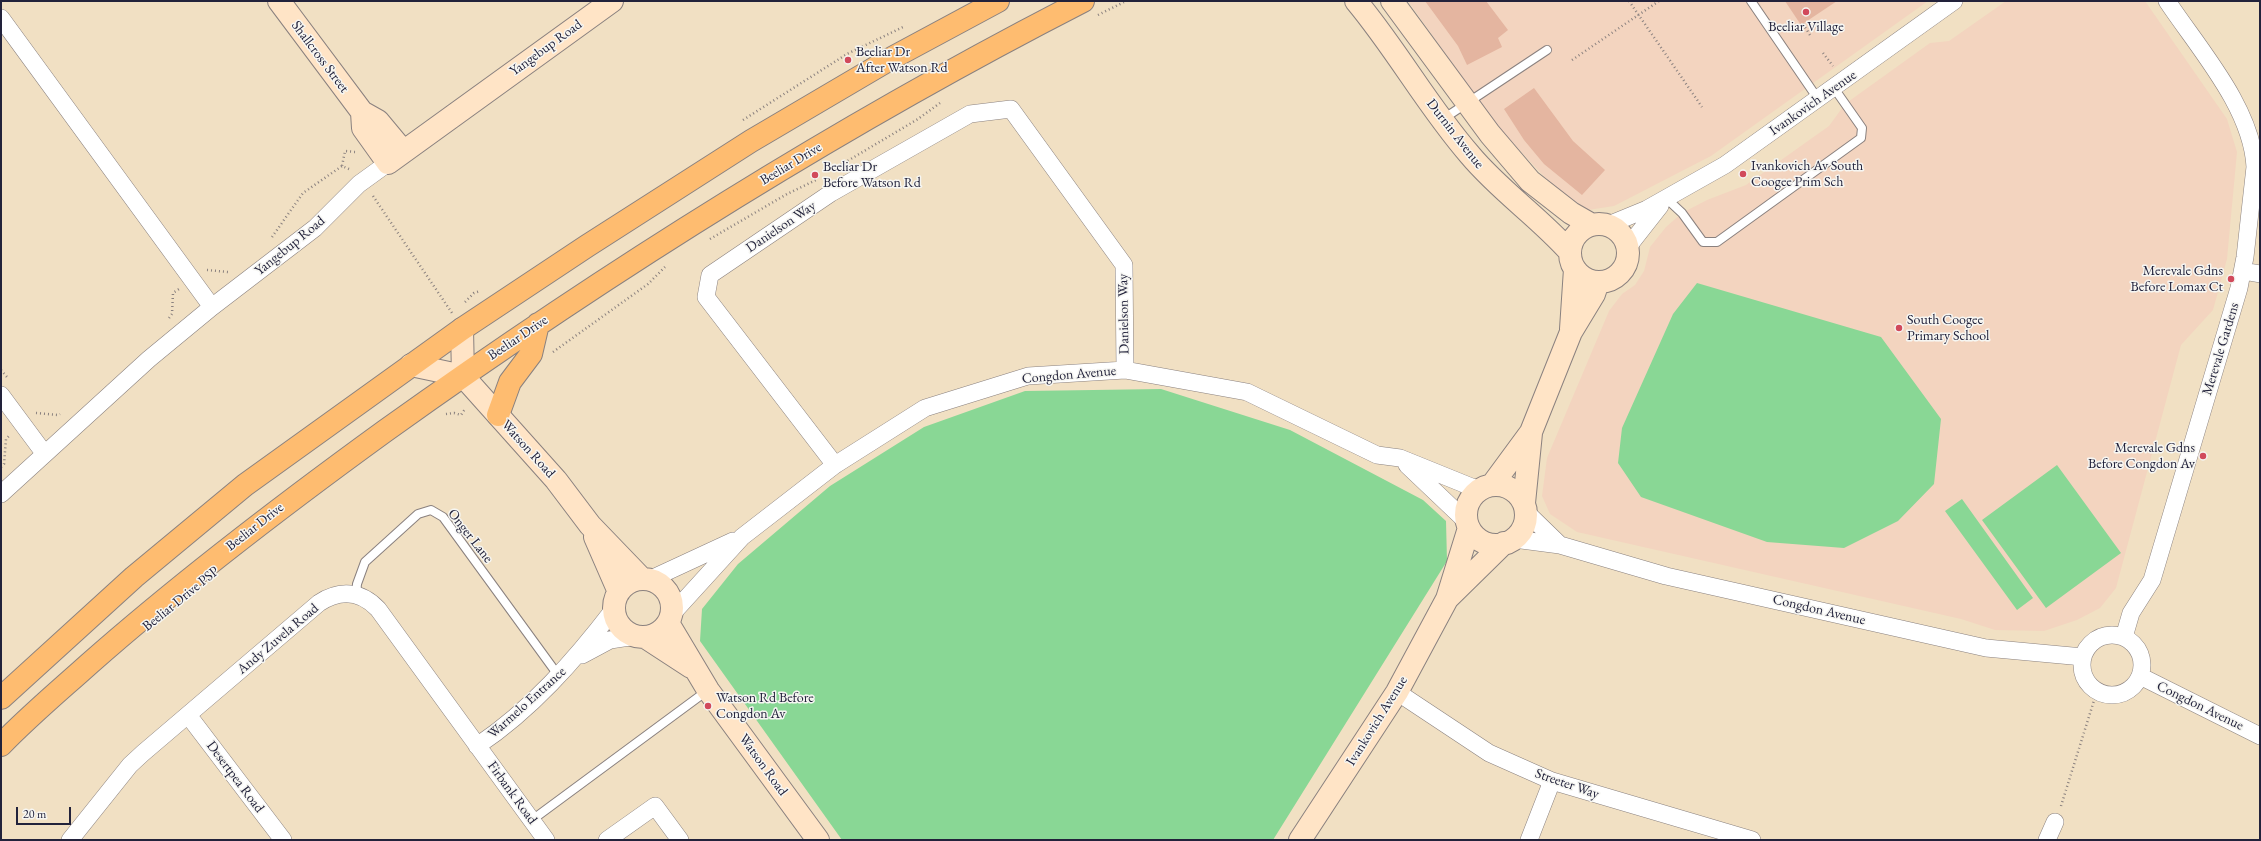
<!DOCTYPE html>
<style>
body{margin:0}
#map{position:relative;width:2261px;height:841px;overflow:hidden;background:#f1e0c3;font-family:"EB Garamond",serif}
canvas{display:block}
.frame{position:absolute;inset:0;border:2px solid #22223b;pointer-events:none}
.scale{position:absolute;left:16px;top:807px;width:55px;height:18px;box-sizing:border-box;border:2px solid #22223b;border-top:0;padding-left:5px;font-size:12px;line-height:14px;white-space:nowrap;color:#22223b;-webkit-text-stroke:3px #f6f6f2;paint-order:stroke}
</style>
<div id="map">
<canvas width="2261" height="841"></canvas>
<div class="frame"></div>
<div class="scale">20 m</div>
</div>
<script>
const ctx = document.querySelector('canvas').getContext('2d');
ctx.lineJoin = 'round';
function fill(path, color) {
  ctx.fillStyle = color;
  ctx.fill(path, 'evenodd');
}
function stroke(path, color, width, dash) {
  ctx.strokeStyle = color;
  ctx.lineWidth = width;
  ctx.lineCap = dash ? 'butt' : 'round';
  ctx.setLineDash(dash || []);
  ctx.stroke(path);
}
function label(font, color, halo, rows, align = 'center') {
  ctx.font = font + ' "EB Garamond",serif';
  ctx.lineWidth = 3;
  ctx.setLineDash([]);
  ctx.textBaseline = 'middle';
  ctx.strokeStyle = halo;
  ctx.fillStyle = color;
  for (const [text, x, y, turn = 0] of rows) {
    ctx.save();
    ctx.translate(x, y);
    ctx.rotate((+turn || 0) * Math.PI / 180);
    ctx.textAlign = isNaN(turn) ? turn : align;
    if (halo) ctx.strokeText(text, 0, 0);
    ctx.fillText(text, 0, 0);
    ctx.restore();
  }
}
fill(new Path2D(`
 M1408,1H1928L1711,156L1614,206L1588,210L1554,187L1495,124Z
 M2006,1H2145L2227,119L2237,152L2227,259L2213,310L2181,345L2116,588L2100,608L2077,620L2044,631L1995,630L1961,619L1577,532L1550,514L1542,496L1547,458L1609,311L1622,294L1635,285L1644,271L1650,247L1666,227L1682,213L1707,200L1746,185L1829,126L1845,104L1930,43L1949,41Z`), '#f3d4bf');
fill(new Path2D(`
 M1697,283L1881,337L1941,419L1934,484L1898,521L1844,548L1767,542L1641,497L1618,463L1622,428L1673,314Z
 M1161,389L1290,430L1423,500L1446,521L1447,561L1273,840H842L700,641L702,609L738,564L830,486L924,427L1025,391Z
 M2057,465L2121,553L2046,608L1982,520Z
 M1962,499L2033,598L2017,610L1945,511Z`), '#89d795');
fill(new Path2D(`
 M1425,1H1486L1508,30L1498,38L1502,47L1467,65L1458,46Z
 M1785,1H1837L1801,25Z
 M1534,88L1573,141L1605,170L1582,195L1544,164L1524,140L1504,109Z`), '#e4b5a0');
const lane = new Path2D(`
 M1751,1L1818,99
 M1443,119L1547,50
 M1667,199L1682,213L1703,242H1717L1861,138L1862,128L1834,88
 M356,595L357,584L365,562L418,514L431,510L443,517L558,675
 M532,820L708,690`);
const street = new Path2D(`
 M1,18L212,307
 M1608,225L1647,209L1725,165L1954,1
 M1627,248L1660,206
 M2243,271L2260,274
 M1,395L44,453
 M835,465L706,297L710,275L831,193L970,114L1011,109L1124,265L1125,370
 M1407,465L1467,522
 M1,494L149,359L212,307L315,228L359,184L388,163
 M1525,511L1560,545
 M1514,539L1560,545L1666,576L1986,648L2083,657
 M651,579L733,541
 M671,615L742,537L835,465L925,408L1028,376L1125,370L1247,392L1377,455L1400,458L1479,490
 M2082 665a30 30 0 1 1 60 0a30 30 0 1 1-60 0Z
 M2124,637L2131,613L2152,580L2239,288L2245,257L2255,167C2252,108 2199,49 2167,1
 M582,655L610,640L636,636
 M2140,676L2260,736
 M1397,692L1489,753L1552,781L1752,840
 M188,715L283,840
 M477,746C531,710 575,660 614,609
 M70,840L130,765L143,753L319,603C340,589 361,591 378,609L546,840
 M607,840L655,806L680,840
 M1529,840L1552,781
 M2047,840L2055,822`);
const secondary = new Path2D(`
 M279,1L362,112L378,121L403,151
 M1356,1C1397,50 1428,107 1470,155C1500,191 1539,217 1570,252
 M1392,1L1490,134L1530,181L1571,213L1592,225
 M362,112L363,128L388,163L612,1
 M1570 253a29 29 0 1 1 58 0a29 29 0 1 1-58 0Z
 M462,329L463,376L556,480L590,525L642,579
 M1571,329L1575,269
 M411,365L463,376
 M1492,485L1531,432L1571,332L1594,294L1598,282
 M1466 515a30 30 0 1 1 60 0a30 30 0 1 1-60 0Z
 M1524,503L1531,433
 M595,537L619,592
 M614 608a29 29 0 1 1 58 0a29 29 0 1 1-58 0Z
 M1449,597L1504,543
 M668,623L708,690L818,840
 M645,637L691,667
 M1300,840L1397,692L1447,599L1469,528`);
const highway = new Path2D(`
 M498,415L510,382L531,354L538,324
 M1,698L134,577L245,485L462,329L587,246L751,141L892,58L998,1
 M1,745C29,716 59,691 89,664C183,581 283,505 385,431C607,272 839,126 1083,1`);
stroke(lane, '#8a817f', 10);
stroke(street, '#8a817f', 18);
stroke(secondary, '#8a817f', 24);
stroke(highway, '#8a817f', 24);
stroke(new Path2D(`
 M1629,1L1702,107
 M1098,15L1126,1
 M1803,24L1810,35
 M1823,53L1833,66
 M1572,60L1659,1
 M743,120L847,54L903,27
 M349,169L342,166L345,151L355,152
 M834,169L918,119L940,103
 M373,196L452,313
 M272,237L303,193L342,166
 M710,239L787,194L816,180
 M207,270L228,272
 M465,302L474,293L480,291
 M169,318L172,314L173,293L179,289
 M553,352L648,284L665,267
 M1,370L7,377
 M36,413L58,415L60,414
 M446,414L454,413L461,415L465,409
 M1,467L4,464L6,439L9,436
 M2061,806L2097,691`), '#8a817f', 2.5, [1, 3]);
stroke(lane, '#fff', 8);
stroke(street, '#fff', 17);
stroke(secondary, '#ffe4c6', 22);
stroke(highway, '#febc70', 22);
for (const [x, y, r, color] of [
 [1806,12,4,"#d1495b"],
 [848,60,4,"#d1495b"],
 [1743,174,4,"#d1495b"],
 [815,175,4,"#d1495b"],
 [2231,279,4,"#d1495b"],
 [1899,328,4,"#d1495b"],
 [2203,456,4,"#d1495b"],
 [708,706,4,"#d1495b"]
]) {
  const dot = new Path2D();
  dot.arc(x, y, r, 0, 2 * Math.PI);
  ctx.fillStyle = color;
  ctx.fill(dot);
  stroke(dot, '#f6f6f2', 1.5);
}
label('14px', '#22223b', '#f6f6f2', [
 ["Beeliar Village",1806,27,"center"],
 ["Beeliar Dr",856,52],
 ["After Watson Rd",856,68],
 ["Ivankovich Av South",1751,166],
 ["Coogee Prim Sch",1751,182],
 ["Beeliar Dr",823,167],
 ["Before Watson Rd",823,183],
 ["Merevale Gdns",2223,271,"right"],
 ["Before Lomax Ct",2223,287,"right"],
 ["South Coogee",1907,320],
 ["Primary School",1907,336],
 ["Merevale Gdns",2195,448,"right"],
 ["Before Congdon Av",2195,464,"right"],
 ["Watson Rd Before",716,698],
 ["Congdon Av",716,714]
], 'left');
label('14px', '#22223b', '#f6f6f2', [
 ["Yangebup Road",546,48,-36],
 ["Shallcross Street",320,57,53],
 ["Ivankovich Avenue",1813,103,-35],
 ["Durnin Avenue",1455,134,52],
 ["Beeliar Drive",791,164,-31],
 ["Danielson Way",781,227,-34],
 ["Yangebup Road",290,246,-39],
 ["Danielson Way",1124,314,-91],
 ["Beeliar Drive",518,338,-34],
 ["Merevale Gardens",2221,349,-73],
 ["Congdon Avenue",1069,375,-5],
 ["Watson Road",528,449,48],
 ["Beeliar Drive",255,527,-38],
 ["Onger Lane",470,536,52],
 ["Beeliar Drive PSP",181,599,-39],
 ["Congdon Avenue",1819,610,13],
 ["Andy Zuvela Road",278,639,-40],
 ["Warmelo Entrance",527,703,-42],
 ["Congdon Avenue",2200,706,26],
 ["Ivankovich Avenue",1377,721,-58],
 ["Watson Road",763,765,54],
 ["Desertpea Road",235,777,53],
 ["Streeter Way",1567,784,19],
 ["Firbank Road",512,793,54]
]);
</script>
